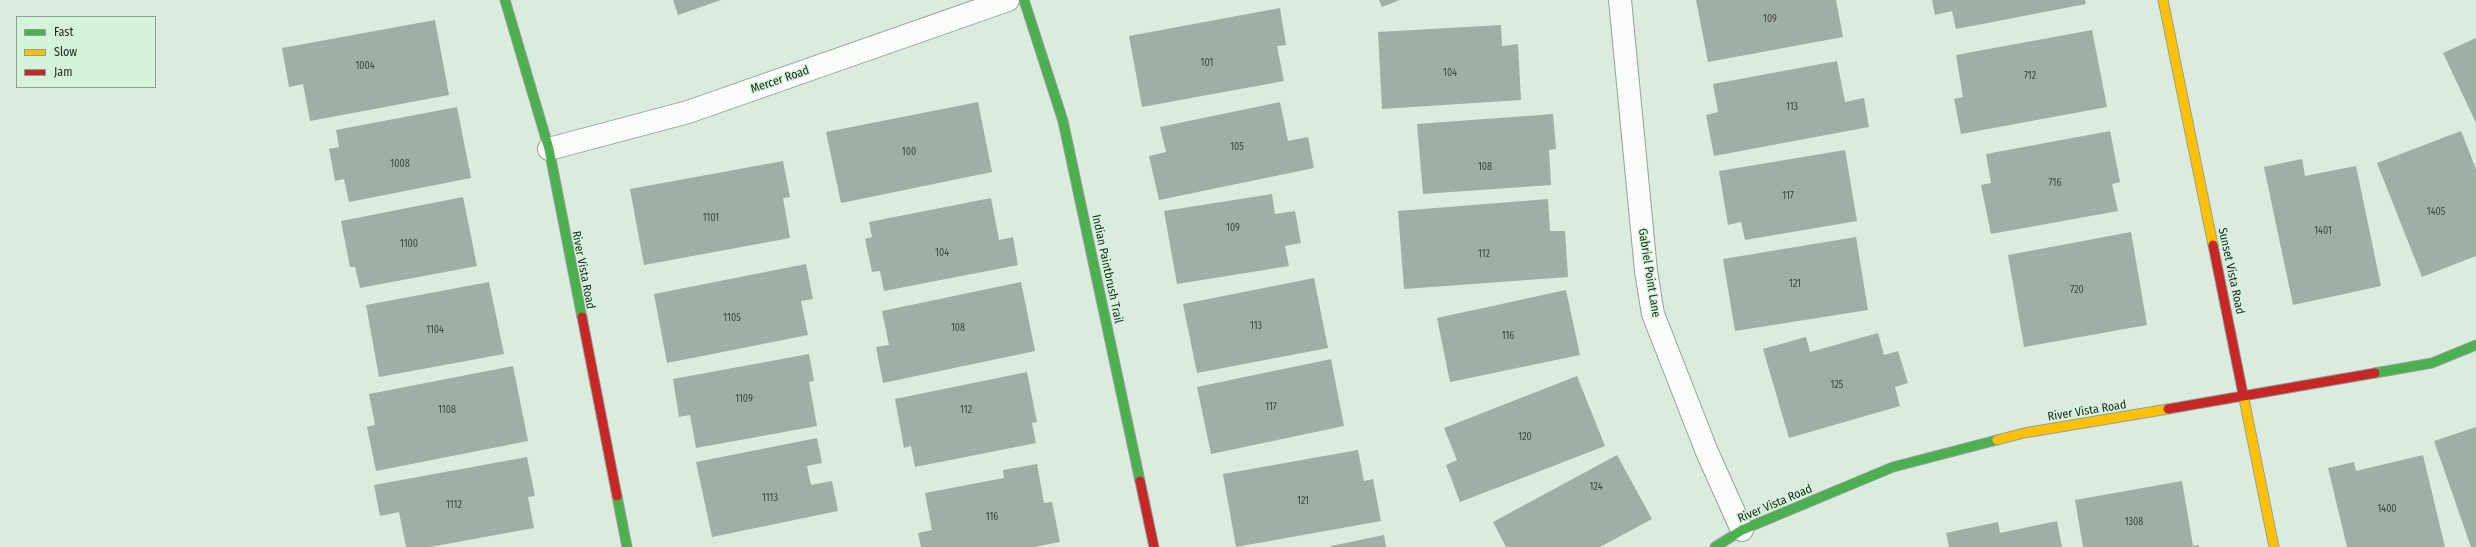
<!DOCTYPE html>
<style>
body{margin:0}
#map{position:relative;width:2476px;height:547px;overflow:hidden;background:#dbecde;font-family:"Fira Sans Condensed",sans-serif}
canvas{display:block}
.legend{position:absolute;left:16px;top:16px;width:140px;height:72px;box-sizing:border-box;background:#d4f3da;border:1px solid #8aa18f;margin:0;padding:5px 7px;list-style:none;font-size:12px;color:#1c271e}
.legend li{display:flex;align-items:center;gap:8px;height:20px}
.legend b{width:20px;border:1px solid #8aa18f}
</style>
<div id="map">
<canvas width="2476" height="547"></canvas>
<ul class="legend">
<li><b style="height:5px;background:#4caf50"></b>Fast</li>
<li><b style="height:5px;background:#ffc107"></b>Slow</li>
<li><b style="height:5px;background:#c62828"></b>Jam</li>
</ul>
</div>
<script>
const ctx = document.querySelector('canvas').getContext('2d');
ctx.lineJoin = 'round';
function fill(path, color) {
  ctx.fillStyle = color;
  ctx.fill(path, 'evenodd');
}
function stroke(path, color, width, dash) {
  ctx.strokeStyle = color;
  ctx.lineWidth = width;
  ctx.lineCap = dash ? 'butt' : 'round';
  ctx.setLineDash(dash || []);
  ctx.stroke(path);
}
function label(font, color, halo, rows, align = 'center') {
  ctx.font = font + ' "Fira Sans Condensed",sans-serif';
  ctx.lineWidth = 3;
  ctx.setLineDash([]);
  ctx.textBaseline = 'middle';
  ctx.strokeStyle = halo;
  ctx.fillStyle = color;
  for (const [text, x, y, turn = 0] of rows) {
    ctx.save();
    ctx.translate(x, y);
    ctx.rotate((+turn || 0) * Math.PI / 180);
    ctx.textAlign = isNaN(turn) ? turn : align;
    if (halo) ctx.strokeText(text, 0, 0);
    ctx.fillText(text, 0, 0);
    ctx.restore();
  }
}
fill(new Path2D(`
 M673,0H721L678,15Z
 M1379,0H1400L1382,7Z
 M1696,0H1836L1843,37L1708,62Z
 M1932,0H2085L2086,4L1956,29L1952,11L1935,15Z
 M1280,8L1286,45L1277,46L1284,81L1142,107L1129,36Z
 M435,20L449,95L310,121L303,84L289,87L282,48Z
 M1501,25L1502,46L1518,44L1521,100L1382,109L1378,32Z
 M2092,30L2107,107L1961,134L1954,99L1963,97L1956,55Z
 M2476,38V123L2443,53Z
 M1837,61L1845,102L1864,98L1869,127L1714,156L1706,115L1718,112L1713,84Z
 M978,102L992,172L841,203L826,132Z
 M1280,102L1288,141L1308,137L1314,168L1159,200L1149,156L1166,152L1160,127Z
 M457,107L471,178L349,202L344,179L335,181L329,149L339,147L336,130Z
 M1553,114L1556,149L1549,150L1551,185L1423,194L1417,124Z
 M2110,131L2120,182L2112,184L2118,211L1991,234L1981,185L1991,183L1986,154Z
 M2461,131L2476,169V256L2422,277L2377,163Z
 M1845,150L1857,221L1745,240L1741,222L1728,225L1719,171Z
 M2302,159L2305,176L2356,166L2381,286L2293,305L2264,167Z
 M783,161L790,197L783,198L790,238L644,265L630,189Z
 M1272,194L1275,214L1295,211L1301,243L1285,246L1289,266L1177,284L1164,211Z
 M463,197L477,266L360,288L355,267H350L341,221Z
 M991,198L999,240L1013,237L1018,265L884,291L880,271L872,272L865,239L872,237L869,222Z
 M1548,199L1550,231H1565L1568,277L1404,289L1398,211Z
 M2131,232L2147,325L2024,347L2008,255Z
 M1856,237L1868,310L1735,331L1723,259Z
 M806,264L813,299L801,301L808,335L667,363L654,294Z
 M1314,278L1328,348L1197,373L1183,304Z
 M489,282L504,354L379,377L366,305Z
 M1021,282L1035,351L883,383L876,347L889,345L882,311Z
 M1566,290L1580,355L1450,382L1437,318Z
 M1878,333L1884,355L1898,351L1908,383L1895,387L1900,406L1789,438L1763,349L1806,337L1810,352Z
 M809,354L814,381L809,382L817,426L696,448L690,415L679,417L673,379Z
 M1331,359L1344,426L1211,454L1197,387Z
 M513,366L528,441L376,471L367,427L375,425L369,394Z
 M1027,372L1037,422L1032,423L1036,443L915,467L911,446L904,448L895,399Z
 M1577,376L1605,446L1460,502L1446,465L1457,460L1444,428Z
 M2476,427V547H2471L2434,441Z
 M817,438L822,463L807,466L811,485L832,481L838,511L712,537L696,462Z
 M1358,450L1364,481L1373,479L1381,521L1236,547L1223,474Z
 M1617,455L1652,519L1600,547H1506L1493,522Z
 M2423,455L2445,547H2347L2328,468L2354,462L2356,471Z
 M527,457L535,496L528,497L534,528L430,547H406L399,512L380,516L374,485Z
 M1037,464L1044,503L1052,502L1060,542L1034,547H921L918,533L932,530L925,493L1004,478L1003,470Z
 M2182,481L2193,546L2199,545V547H2083L2075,500Z
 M2057,521L2062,547H1949L1946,533L1998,522L2000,533Z
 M1384,535L1386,547H1331V546Z`), '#a1aea3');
const street = new Path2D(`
 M1620,0L1646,271L1653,314L1707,452L1742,530
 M549,149L688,112L1008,0`);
const fast = new Path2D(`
 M505,0L549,149L582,317
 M1024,0L1063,121L1140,481
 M2375,373L2432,363L2476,345
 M617,496L627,547
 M1715,547L1742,530L1893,467L1997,440`);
const slow = new Path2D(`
 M2163,0L2213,245
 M2243,394L2274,547
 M1997,440L2024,433L2168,409`);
const jam = new Path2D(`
 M2213,245L2243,394
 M582,317L617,496
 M2168,409L2375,373
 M1140,481L1154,547`);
stroke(street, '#94a196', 24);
stroke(fast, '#94a196', 11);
stroke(slow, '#94a196', 11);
stroke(jam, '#94a196', 11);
stroke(street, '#fafcfa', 22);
stroke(fast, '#4caf50', 9);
stroke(slow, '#ffc107', 9);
stroke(jam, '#c62828', 9);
label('10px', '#3d493f', null, [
 ["109",1770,19],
 ["101",1207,63],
 ["1004",365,66],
 ["104",1450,73],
 ["712",2030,76],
 ["113",1792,107],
 ["105",1237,147],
 ["100",909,152],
 ["1008",400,164],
 ["108",1485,167],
 ["716",2055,183],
 ["117",1788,196],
 ["1405",2436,212],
 ["1101",711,218],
 ["109",1233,228],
 ["1401",2323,231],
 ["1100",409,244],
 ["104",942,253],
 ["112",1484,254],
 ["121",1795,284],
 ["720",2077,290],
 ["1105",732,318],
 ["113",1256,326],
 ["108",958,328],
 ["1104",435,330],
 ["116",1508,336],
 ["125",1837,385],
 ["1109",744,399],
 ["117",1271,407],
 ["1108",447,410],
 ["112",966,410],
 ["120",1525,437],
 ["124",1596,487],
 ["1113",770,498],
 ["121",1303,501],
 ["1112",454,505],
 ["1400",2387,509],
 ["116",992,517],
 ["1308",2134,522]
]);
label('12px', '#1c271e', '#d4f3da', [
 ["Mercer Road",780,80,-19],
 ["Indian Paintbrush Trail",1107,269,78],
 ["River Vista Road",583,270,79],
 ["Sunset Vista Road",2231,271,78],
 ["Gabriel Point Lane",1649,273,81],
 ["River Vista Road",2087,411,-9],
 ["River Vista Road",1775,504,-23]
]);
</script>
